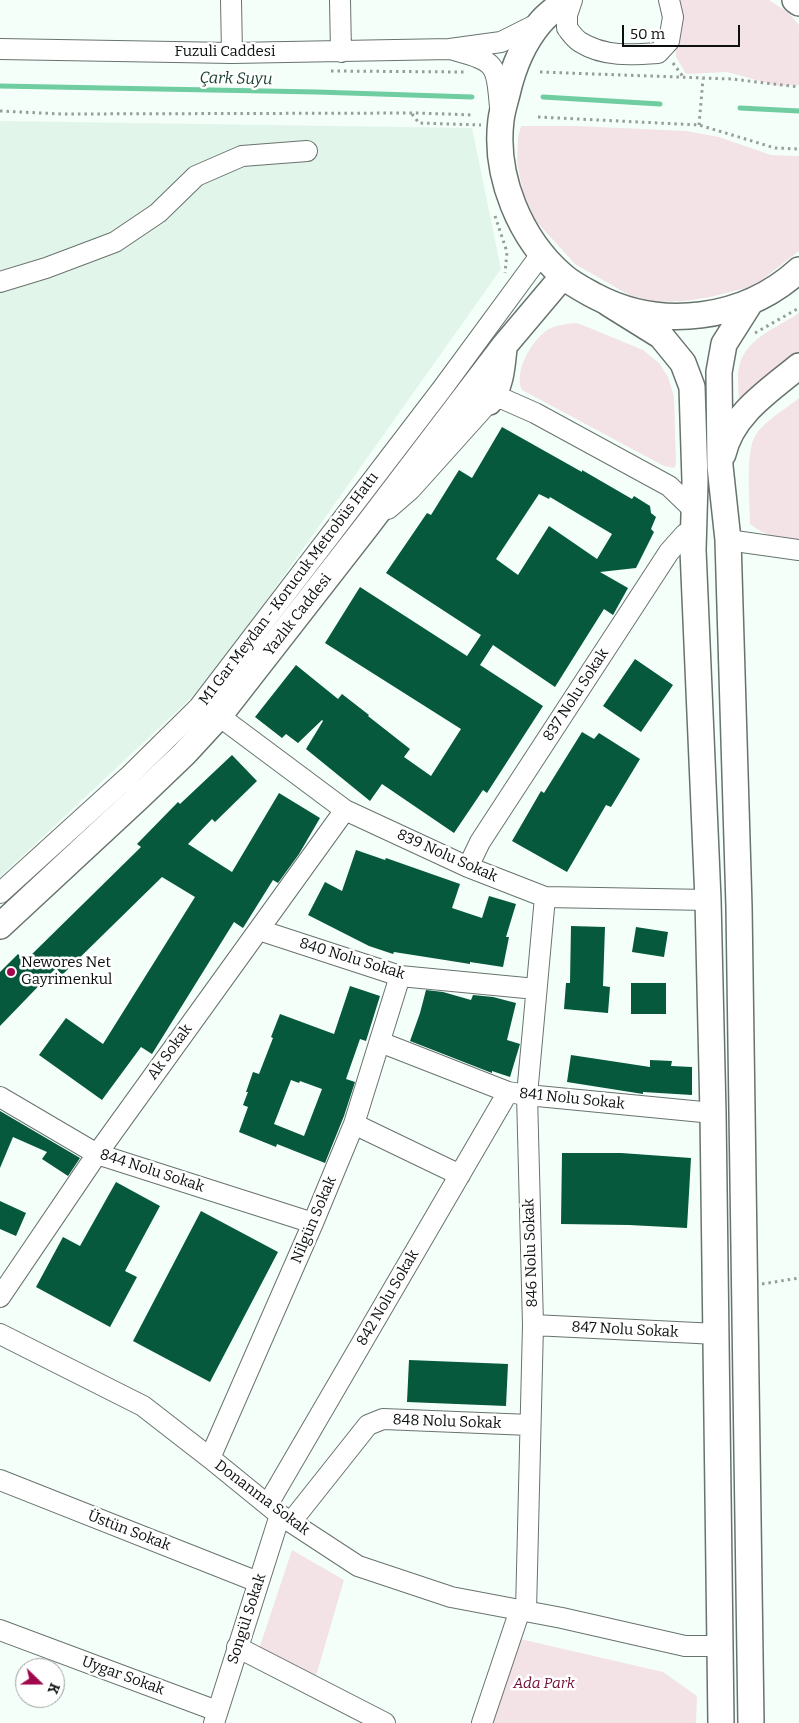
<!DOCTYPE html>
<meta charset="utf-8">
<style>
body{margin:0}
#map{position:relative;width:799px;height:1723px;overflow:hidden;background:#f3fff8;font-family:Bitter,serif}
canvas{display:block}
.north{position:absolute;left:15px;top:1658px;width:50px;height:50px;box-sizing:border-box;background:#fff;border:1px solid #9d9f9e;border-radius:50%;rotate:112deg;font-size:14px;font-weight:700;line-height:20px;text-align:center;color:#0b0f0d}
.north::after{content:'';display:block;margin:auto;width:18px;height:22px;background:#a1084c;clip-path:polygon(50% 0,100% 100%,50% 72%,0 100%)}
.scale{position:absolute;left:622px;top:25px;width:118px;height:22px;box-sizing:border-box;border:2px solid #0b0f0d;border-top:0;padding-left:6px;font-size:15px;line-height:18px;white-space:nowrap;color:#0b0f0d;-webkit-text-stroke:4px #fff;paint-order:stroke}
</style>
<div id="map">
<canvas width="799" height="1723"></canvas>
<div class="north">K</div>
<div class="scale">50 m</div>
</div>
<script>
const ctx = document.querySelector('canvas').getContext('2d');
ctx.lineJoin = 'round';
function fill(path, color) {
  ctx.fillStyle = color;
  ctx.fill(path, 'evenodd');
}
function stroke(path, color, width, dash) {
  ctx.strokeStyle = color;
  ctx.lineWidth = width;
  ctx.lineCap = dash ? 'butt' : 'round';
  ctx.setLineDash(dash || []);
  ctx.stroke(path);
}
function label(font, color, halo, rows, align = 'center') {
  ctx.font = font + ' Bitter,serif';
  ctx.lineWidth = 5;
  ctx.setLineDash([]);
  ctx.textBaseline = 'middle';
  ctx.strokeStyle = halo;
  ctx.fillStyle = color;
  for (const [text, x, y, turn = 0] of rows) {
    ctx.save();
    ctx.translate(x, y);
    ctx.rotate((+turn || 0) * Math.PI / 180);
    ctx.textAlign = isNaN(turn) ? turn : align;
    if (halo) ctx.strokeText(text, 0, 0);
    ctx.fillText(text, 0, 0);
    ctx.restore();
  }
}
fill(new Path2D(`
 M0,121L472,128L501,269L210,680L0,877Z`), '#e2f5eb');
fill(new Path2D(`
 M673,0H769L789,13L799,25V85L778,86L727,72L686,74L676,57Z
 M521,126H578L686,131L719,137L771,155L799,156V251L754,286L710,297L685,301L656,302L629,295L575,264L535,220L523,191L517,163L518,137Z
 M799,313V352L740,399L739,397C738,389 738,381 738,374C740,340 775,329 799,313Z
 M574,323L580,324L643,350L659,363L668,377L674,396L676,464L674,468L664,466L522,390C513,372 533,336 551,328C558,325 566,324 574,323Z
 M799,398V546C783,538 764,536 750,524C750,502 745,454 755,436C763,422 787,408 799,398Z
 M292,1550L344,1580L316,1676L259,1649Z
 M516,1638L663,1672L697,1696L696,1723H488Z`), '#f4e3e6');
stroke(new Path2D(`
 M0,86L317,92L472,97
 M543,97L660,104
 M740,108L799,111`), '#70cda2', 5);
fill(new Path2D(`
 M502,427L582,472V470L632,499L634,496L650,506L651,513L656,517L651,529L654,532L636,568L600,572L628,588L613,615L604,609L555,687L493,645L480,665L543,706L487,793L483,790L454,833L382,784L370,801L306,749L323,721L322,720L298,743L286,734L282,738L255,717L296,665L338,699L342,694L369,715L368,716L410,749L404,757L431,776L461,729L325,643L360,587L467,656L481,635L386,573L427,513L431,515L459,470L472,478ZM539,494L549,499L550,497L612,534L597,559L549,526L518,575L496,559Z
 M635,659L673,685L641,732L603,706Z
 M582,732L594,739L599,733L640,759L611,807L606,805L567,872L512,841L541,791L544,793Z
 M232,755L257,781L215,822L212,819L188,844L232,872L279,793L320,818L299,854L278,883L273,880L243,928L234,922L152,1054L141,1047L102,1100L39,1055L66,1018L103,1044L195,897L162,877L62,975L56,968L0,1026V972L18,954L25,961L141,847L137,844L178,802L180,804Z
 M356,850L385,860L386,858L460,884L452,908L482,918L489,896L516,904L506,937H509L503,967L470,962V964L445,960L394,952L393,954L369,946L308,915L325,882L342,891Z
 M571,926L605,927L603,986L610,987L608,1013L564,1009L566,983H570Z
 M636,927L668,932L664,957L632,952Z
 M631,983H666V1014H631Z
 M350,986L380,996L366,1041L360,1039L346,1079L355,1082L344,1116L325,1163L277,1144L276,1147L239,1132L248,1107L243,1105L248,1092H246L253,1072L259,1074L273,1038L271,1037L280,1014L334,1034ZM291,1080L299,1083L300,1081L322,1089L304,1136L274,1124Z
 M426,990L443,992L471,1000L473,995L493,997L516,1003L507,1040L520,1044L510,1077L492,1071V1073L410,1041L420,1013Z
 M571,1055L650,1067V1060L672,1061L671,1066L692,1067V1095L643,1092V1094L567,1082Z
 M0,1111L80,1158L68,1176L42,1159L47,1152L13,1137L0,1168Z
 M562,1153H621L691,1158L687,1228L629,1225L561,1224Z
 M116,1182L160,1206L125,1271L137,1277L110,1327L36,1287L63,1237L80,1246Z
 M0,1201L26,1213L16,1236L0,1229Z
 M201,1211L278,1252L210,1382L133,1341Z
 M409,1360L508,1364L506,1406L407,1402Z`), '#06593d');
const minor = new Path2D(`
 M231,0L232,53
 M340,0L341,52
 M572,0L567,15V28C571,33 575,39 580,42C604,57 631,55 658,53L669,41L673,17L669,0
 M0,49L232,53L450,49
 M500,107C496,60 495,62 450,49L501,42L539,23
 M0,282L46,268L115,242L158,213L196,176L242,156L307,151
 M388,509L410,490L489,402L501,398L535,413L669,486L694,510
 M728,540L799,550
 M219,716L345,810L468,867L545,897L708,900
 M468,867L480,842L669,552L685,534L693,532
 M0,893L128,777L199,707L442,389L542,253
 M259,930L400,976L536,989
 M380,1042L508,1092L527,1095L713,1113
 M0,1097L97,1154L313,1223
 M354,1124L460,1175
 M0,1297L97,1154L345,810
 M533,1325L717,1334
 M0,1334L143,1406L210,1458L280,1515L358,1566L451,1597L562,1618L685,1646H721
 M210,1458L313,1223L354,1124L400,976
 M0,1480L258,1582
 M268,1504L508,1092
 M291,1522L368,1425L383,1419L530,1425
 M526,1611L533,1325L527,1095L545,897
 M0,1630L217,1711
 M237,1647L385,1723
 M214,1723L280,1515
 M482,1723L520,1610`);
const major = new Path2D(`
 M566,0C558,7 547,14 540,23C523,43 513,68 507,94C505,102 502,111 501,120C494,176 520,239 563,276C572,284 584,290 595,296C661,331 744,320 799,270
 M795,0L799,3
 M608,303L661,336L683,363L692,387L695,481L693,550L708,900L713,1113L721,1723
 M750,303L724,344L719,372L720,466L728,540L739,907L751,1723
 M489,402C501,386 502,368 504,348
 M723,454C732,414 769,391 799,366
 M0,926L139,797L184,754L219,716L367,526L504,346L563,276`);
stroke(minor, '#69736e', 22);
stroke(major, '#69736e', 28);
stroke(new Path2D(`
 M673,63L684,78
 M331,71L464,72
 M540,72L732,79L799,87
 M0,111L62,114L418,113L473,115
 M412,114L419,123L481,125
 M538,117L699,125L775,148L799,149
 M699,125L703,79
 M495,216L507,252L505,273
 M755,333L799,308
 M762,1284L799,1278`), '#959e99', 3, [2.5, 4]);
stroke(minor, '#fff', 20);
stroke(major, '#fff', 25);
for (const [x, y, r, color] of [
 [11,972,5,"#a1084c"]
]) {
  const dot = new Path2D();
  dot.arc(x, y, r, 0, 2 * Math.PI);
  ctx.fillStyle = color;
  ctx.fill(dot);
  stroke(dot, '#fff', 2);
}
label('15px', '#0b0f0d', '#fff', [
 ["Fuzuli Caddesi",225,52],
 ["M1 Gar Meydan - Korucuk Metrobüs Hattı",289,589,-53],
 ["Yazlık Caddesi",298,615,-52],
 ["837 Nolu Sokak",576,695,-57],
 ["839 Nolu Sokak",447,856,24],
 ["840 Nolu Sokak",352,959,17],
 ["Ak Sokak",170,1052,-54],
 ["841 Nolu Sokak",572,1099,6],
 ["844 Nolu Sokak",152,1171,18],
 ["Nilgün Sokak",314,1220,-67],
 ["846 Nolu Sokak",531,1253,-92],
 ["842 Nolu Sokak",388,1298,-60],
 ["847 Nolu Sokak",625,1330,3],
 ["848 Nolu Sokak",447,1422,2],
 ["Donanma Sokak",262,1498,37],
 ["Üstün Sokak",129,1531,21],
 ["Songül Sokak",247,1619,-72],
 ["Uygar Sokak",123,1676,20]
]);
label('15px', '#0b0f0d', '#fff', [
 ["Newores Net",21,963],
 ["Gayrimenkul",21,980]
], 'left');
label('italic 15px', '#750b37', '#fff', [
 ["Ada Park",544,1684]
]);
label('italic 16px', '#1a4231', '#fff', [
 ["Çark Suyu",236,79,1]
]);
</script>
